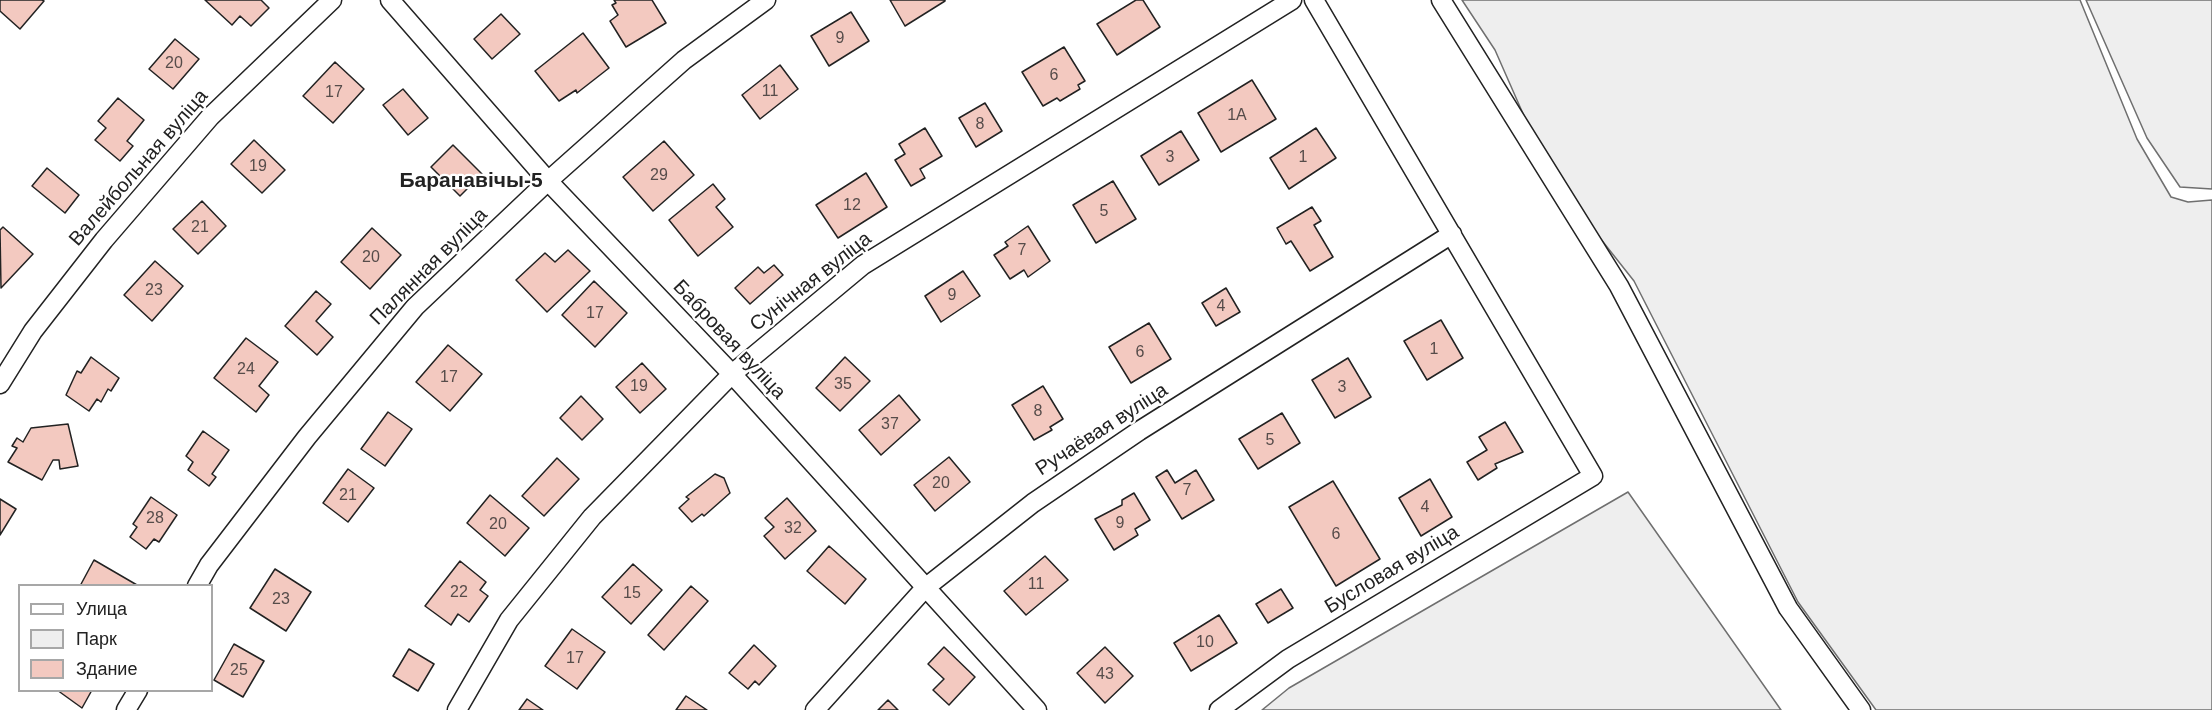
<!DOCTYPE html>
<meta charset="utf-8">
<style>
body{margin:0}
#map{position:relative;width:2212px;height:710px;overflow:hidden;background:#fff;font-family:Arial,sans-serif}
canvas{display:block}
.legend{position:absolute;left:18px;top:584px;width:195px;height:108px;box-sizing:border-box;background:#fff;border:2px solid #a7a7a7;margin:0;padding:8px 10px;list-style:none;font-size:18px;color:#222}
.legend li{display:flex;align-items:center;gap:12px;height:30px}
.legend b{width:30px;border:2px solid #a7a7a7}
</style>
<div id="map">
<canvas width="2212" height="710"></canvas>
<ul class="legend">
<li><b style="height:8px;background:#fff"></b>Улица</li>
<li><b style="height:16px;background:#eee"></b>Парк</li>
<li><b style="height:16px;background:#f3c9c0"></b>Здание</li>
</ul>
</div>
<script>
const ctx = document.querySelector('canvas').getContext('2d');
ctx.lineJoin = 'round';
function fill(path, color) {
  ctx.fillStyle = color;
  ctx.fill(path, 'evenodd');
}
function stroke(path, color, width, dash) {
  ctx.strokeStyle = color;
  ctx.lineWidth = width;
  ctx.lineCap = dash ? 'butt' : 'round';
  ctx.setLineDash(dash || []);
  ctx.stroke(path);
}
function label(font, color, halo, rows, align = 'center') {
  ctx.font = font + ' Arial,sans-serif';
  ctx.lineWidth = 4.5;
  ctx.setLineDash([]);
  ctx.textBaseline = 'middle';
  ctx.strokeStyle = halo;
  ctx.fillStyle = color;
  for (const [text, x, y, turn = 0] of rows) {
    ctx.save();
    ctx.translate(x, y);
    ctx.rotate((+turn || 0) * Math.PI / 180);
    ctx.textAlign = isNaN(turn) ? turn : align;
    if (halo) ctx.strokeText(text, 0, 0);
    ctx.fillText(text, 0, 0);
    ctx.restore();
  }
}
const green = new Path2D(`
 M1462,0H2080L2137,139L2171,197L2188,202L2212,200V710H1876L1798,602L1634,281L1550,175L1495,50Z
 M2086,0H2212V189L2180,187L2147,138Z
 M1628,492L1781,710H1262L1289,688Z`);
fill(green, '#eee');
stroke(green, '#6f6f6f', 1.5);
const building = new Path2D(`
 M0,0H42L44,1L20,29L0,11Z
 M205,0H261L269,8L251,26L240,16L232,25Z
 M614,0H652L666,23L626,47L610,21L618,15L612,5L616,3Z
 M890,0H945V1L905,26Z
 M1136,0H1143L1160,27L1117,55L1097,24Z
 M851,12L869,41L829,66L811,36Z
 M501,14L520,34L492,59L474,39Z
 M583,33L609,68L577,93L576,90L559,101L535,71Z
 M175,39L199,59L173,89L149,69Z
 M1064,47L1085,81L1078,85L1080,89L1060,101L1057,98L1043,106L1022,72Z
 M335,62L364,89L333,123L303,96Z
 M780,65L798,89L760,119L742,95Z
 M1252,80L1276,119L1221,152L1198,113Z
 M403,89L428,118L408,135L383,105Z
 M118,98L144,120L127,141L133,146L120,161L95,140L106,128L98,121Z
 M985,103L1002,131L976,147L959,118Z
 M925,128L942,156L920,169L925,178L911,186L895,160L905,154L899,144Z
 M1316,128L1336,158L1289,189L1270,158Z
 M1181,131L1199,160L1159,185L1141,156Z
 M254,140L285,170L262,193L231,164Z
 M664,141L694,175L653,211L623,177Z
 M453,145L482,174L460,196L431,167Z
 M47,168L79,195L65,213L32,186Z
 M866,173L887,207L838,238L816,205Z
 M1113,181L1136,219L1096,243L1073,205Z
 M713,184L725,199L716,207L733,227L698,256L669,220Z
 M202,201L226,226L198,254L173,229Z
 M1312,207L1321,221L1314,225L1333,257L1310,271L1291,241L1286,244L1277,228Z
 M1028,226L1050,261L1028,277L1024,270L1010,279L994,255L1008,246L1005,242Z
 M3,227L33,254L1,288L0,230Z
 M372,228L401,255L370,289L341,262Z
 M568,250L590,271L547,312L516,280L545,253L555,262Z
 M155,261L183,286L152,321L124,295Z
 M774,265L783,275L750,304L735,288L758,267L764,273Z
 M963,271L980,296L941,322L925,296Z
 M594,281L627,313L595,347L562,315Z
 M1226,288L1240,312L1216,326L1202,303Z
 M316,291L331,304L316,321L333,337L317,355L285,326Z
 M1441,320L1463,358L1427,380L1404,341Z
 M1149,323L1171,359L1131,383L1109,347Z
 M246,338L278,362L259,386L269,395L256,412L214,378Z
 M448,345L482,374L450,411L416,382Z
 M91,357L119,378L111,391L108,389L101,402L97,399L89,411L66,395L77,371L81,373Z
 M845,357L870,381L840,411L816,388Z
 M1348,358L1371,397L1335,418L1312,380Z
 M642,363L666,389L640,413L616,387Z
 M1043,386L1063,419L1050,427L1052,430L1034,440L1012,405Z
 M899,395L920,420L881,455L859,430Z
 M581,396L603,419L582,440L560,418Z
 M388,412L412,429L385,466L361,449Z
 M1282,413L1300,443L1258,469L1239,439Z
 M1505,422L1523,452L1495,464L1497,468L1478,480L1467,462L1487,450L1479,437Z
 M68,424L78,466L60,469L59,460H53L42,480L8,462L17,448L12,446L17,438L23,442L31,428Z
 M203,431L229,450L212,474L216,477L209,486L188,470L193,462L186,456Z
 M949,457L970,482L935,511L914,485Z
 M557,458L579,479L544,516L522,496Z
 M348,469L374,488L348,522L323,503Z
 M1167,470L1175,483L1196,470L1214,500L1182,519L1156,477Z
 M715,474L724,478L730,493L704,516L702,514L692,522L679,508L689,499L686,497Z
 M1430,479L1452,517L1421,536L1399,498Z
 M1333,481L1380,559L1336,586L1289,507Z
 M1134,493L1150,520L1135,529L1138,535L1114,550L1095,519L1122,505V500Z
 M490,495L529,528L505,556L467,523Z
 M151,497L177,515L159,542L154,539L146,549L130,537L137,527L133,524Z
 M787,498L816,531L785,559L764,536L774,527L765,518Z
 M0,499L16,509L0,535Z
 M829,546L866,579L845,604L807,571Z
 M1045,556L1068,580L1026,615L1004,591Z
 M94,560L137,585V586H80Z
 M460,561L486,582L480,590L488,596L469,622L458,614L451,625L425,606Z
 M633,564L662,590L631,624L602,597Z
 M275,569L311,592L286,631L250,608Z
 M691,586L708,601L664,650L648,635Z
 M1281,589L1293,608L1268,623L1256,604Z
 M1219,615L1237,643L1191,671L1174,643Z
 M572,629L605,652L577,689L545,666Z
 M234,644L264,661L243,697L214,680Z
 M754,645L776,666L759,685L755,681L748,689L729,673Z
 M944,647L975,677L949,705L933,690L944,679L928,664Z
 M1105,647L1133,676L1105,703L1077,673Z
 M409,649L434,664L418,691L393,676Z
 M57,690H92L82,708Z
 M686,696L707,710H676Z
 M527,699L543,710H519Z
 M888,700L898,710H878Z`);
fill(building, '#f3c9c0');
stroke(building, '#222', 1.5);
const minor = new Path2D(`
 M390,0L548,181L732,374L1037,710
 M1441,0L1619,286L1788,608L1861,710
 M0,384L33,331L104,240L210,117L332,0
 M197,586L209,565L307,437L415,307L548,181L684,60L766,0
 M126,710L138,690
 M457,710L509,620L592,517L732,374L863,265L1292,0
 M815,710L925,588L1033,503L1139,431L1452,234
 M1219,710L1288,659L1593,476L1314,0`);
stroke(minor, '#222', 21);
stroke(minor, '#fff', 18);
label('16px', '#564c4a', null, [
 ["9",840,39],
 ["20",174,64],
 ["6",1054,76],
 ["11",770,92],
 ["17",334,93],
 ["1А",1237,116],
 ["8",980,125],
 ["3",1170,158],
 ["1",1303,158],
 ["19",258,167],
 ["29",659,176],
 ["12",852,206],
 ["5",1104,212],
 ["21",200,228],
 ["7",1022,251],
 ["20",371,258],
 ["23",154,291],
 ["9",952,296],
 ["4",1221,307],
 ["17",595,314],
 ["1",1434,350],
 ["6",1140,353],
 ["24",246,370],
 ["17",449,378],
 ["35",843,385],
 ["19",639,387],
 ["3",1342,388],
 ["8",1038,412],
 ["37",890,425],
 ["5",1270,441],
 ["20",941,484],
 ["7",1187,491],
 ["21",348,496],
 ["4",1425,508],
 ["28",155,519],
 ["9",1120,524],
 ["20",498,525],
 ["32",793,529],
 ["6",1336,535],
 ["11",1036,585],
 ["22",459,593],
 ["15",632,594],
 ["23",281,600],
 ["10",1205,643],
 ["17",575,659],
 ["25",239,671],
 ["43",1105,675]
]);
label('20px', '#222', '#fff', [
 ["Валейбольная вуліца",139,168,-49],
 ["Палянная вуліца",429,267,-45],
 ["Сунічная вуліца",811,282,-38],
 ["Бабровая вуліца",729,340,47],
 ["Ручаёвая вуліца",1102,430,-33],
 ["Бусловая вуліца",1392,570,-31]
]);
label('bold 21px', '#222', '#fff', [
 ["Баранавічы-5",471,181]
]);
</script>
